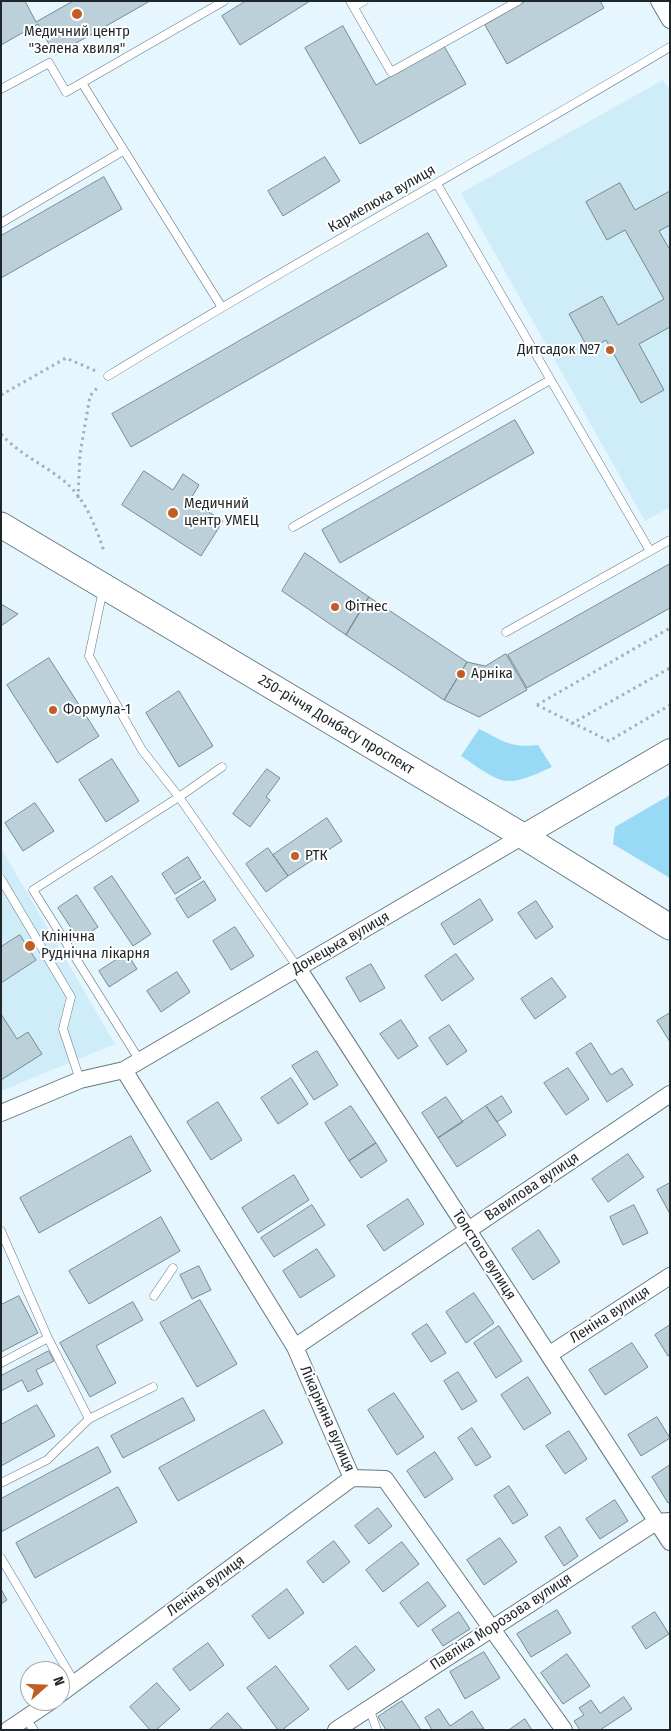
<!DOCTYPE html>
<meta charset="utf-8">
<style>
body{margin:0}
#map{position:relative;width:671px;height:1731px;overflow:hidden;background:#e6f6fe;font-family:"Fira Sans Condensed",sans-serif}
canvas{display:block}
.frame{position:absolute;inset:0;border:2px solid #1f272b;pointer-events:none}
.north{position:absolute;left:20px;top:1661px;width:50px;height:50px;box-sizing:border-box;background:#fff;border:1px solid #a5a9aa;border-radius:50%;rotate:70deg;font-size:14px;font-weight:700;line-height:20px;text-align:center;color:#1f272b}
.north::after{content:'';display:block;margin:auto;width:18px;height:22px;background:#c15e26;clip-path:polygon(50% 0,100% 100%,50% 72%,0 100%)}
</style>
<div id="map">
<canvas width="671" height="1731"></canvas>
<div class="frame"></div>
<div class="north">N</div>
</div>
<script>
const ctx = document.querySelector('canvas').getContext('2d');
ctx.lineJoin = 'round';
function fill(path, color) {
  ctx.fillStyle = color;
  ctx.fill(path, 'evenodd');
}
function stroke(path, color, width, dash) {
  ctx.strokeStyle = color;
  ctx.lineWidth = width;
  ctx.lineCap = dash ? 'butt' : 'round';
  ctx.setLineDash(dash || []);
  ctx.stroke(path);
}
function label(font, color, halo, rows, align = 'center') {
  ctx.font = font + ' "Fira Sans Condensed",sans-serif';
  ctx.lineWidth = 4;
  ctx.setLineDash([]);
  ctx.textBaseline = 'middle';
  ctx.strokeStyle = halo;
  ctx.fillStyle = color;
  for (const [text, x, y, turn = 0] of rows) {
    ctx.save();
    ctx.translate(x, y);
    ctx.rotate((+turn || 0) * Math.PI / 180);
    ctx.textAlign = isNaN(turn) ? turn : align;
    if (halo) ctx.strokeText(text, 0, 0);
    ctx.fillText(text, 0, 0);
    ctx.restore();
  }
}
fill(new Path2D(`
 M663,80L670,91V507L645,521L461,193Z
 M1,848L115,1044L1,1091Z`), '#cfecf9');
fill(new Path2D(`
 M479,729C504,741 509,748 538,745L552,767C504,789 504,785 461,756Z
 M670,795V878L613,844L615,827Z`), '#98daf6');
const building = new Path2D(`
 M1,1H25L36,22L73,1H150L55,55L38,24L1,45Z
 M246,1H310L240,45L222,16Z
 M526,1H600L604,8L507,64L485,25Z
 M343,26L376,85L444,46L466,84L360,144L305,48Z
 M325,157L340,181L283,216L268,191Z
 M104,177L122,209L1,278V236Z
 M620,183L635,210L670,191V225L659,231L670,250V327L639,344L664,390L641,403L606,340L589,350L569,314L602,296L618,325L664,299L625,230L607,240L586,202Z
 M428,233L447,266L131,447L112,414Z
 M515,420L534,453L340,563L322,530Z
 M144,471L173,490L183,474L199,485L190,500L223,521L201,556L122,505Z
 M305,553L369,597L346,635L282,591Z
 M670,564V608L527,688L508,655Z
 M369,597L467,662L444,700L346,635Z
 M1,604L18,614L1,626Z
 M506,654L527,690L479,717L444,700L467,662L485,666Z
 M49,658L99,736L57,763L7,685Z
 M179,691L213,746L179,767L146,713Z
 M112,759L139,801L106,822L79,780Z
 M267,769L280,778L266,797L270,800L250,827L233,814Z
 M35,803L54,831L23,851L5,823Z
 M327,818L342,841L288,876L273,855Z
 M268,848L288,876L266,892L246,864Z
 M188,857L201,878L175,894L162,874Z
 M112,876L151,934L133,946L94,888Z
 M204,881L216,900L188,918L176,899Z
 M77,895L98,927L79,940L58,908Z
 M480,899L493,920L454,945L441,924Z
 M536,901L553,927L536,939L518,913Z
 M235,927L254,956L231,970L213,941Z
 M20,935L36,960L1,983V947Z
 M127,953L137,969L109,987L99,971Z
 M456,954L474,979L442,1001L425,976Z
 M371,964L385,988L360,1002L346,978Z
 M177,972L190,992L161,1012L147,991Z
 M552,978L566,997L535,1019L521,999Z
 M670,1013V1042L657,1021Z
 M1,1014L17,1039L28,1032L42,1054L1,1080Z
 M401,1020L418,1046L398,1059L380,1034Z
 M449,1025L467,1051L447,1065L429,1038Z
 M591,1043L611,1075L622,1068L633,1085L607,1102L576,1053Z
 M317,1051L338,1085L314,1100L292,1066Z
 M568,1068L589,1099L566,1115L544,1083Z
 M291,1078L308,1104L278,1124L261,1098Z
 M502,1096L512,1112L497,1122L486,1106Z
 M446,1097L463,1122L438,1138L422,1113Z
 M218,1102L242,1140L211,1160L187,1122Z
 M351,1106L376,1143L349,1161L325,1123Z
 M486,1106L506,1135L457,1167L438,1138Z
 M131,1136L151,1171L39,1233L20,1198Z
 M376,1143L387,1161L361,1178L349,1161Z
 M628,1154L644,1177L608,1202L592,1179Z
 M294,1175L309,1200L258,1233L242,1208Z
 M670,1183V1214L657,1190Z
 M408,1199L424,1224L384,1251L367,1226Z
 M312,1205L325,1225L274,1257L261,1238Z
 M634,1205L648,1233L623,1245L610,1217Z
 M161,1217L180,1251L89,1304L69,1271Z
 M539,1230L560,1262L533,1280L512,1249Z
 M317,1249L335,1276L300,1298L283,1271Z
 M199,1266L211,1290L192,1299L180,1275Z
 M474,1293L494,1323L466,1343L446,1312Z
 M19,1296L38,1333L1,1352V1305Z
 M200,1300L237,1364L197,1387L160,1323Z
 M133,1302L143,1320L96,1346L116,1383L90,1397L60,1343Z
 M427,1324L446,1353L431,1362L412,1334Z
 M670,1325V1355L668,1356L655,1335Z
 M499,1326L522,1361L496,1378L474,1343Z
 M632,1343L648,1367L605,1395L589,1370Z
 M49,1351L54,1361L36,1370L43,1384L28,1392L22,1380L1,1391V1376Z
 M458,1372L477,1401L462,1410L444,1381Z
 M528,1377L551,1413L524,1430L501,1395Z
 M394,1393L424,1437L397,1455L368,1410Z
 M183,1398L195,1420L123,1458L111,1436Z
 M37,1405L55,1436L1,1466V1425Z
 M264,1410L283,1443L178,1501L159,1468Z
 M657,1417L670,1438L641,1456L628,1435Z
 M472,1428L491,1457L476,1466L458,1438Z
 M569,1431L587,1459L565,1474L546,1446Z
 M98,1447L111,1472L1,1532V1499Z
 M435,1452L453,1479L425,1498L407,1471Z
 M670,1465V1502L668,1503L652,1477Z
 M509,1486L528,1515L513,1524L494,1496Z
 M118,1487L137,1522L35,1578L16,1543Z
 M615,1500L628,1521L600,1539L586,1519Z
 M378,1508L392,1526L369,1544L355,1526Z
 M560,1527L578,1556L564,1566L545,1537Z
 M500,1538L517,1562L484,1585L467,1560Z
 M334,1541L350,1562L323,1583L307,1562Z
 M402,1542L419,1564L383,1592L366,1570Z
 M428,1582L446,1606L418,1627L400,1603Z
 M1,1589L7,1600L1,1604Z
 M287,1589L304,1613L269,1639L252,1616Z
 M557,1610L571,1633L531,1657L517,1634Z
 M459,1612L470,1629L443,1646L432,1630Z
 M655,1612L669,1634L646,1649L632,1627Z
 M208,1643L224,1665L190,1691L173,1669Z
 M356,1646L375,1670L348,1690L330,1666Z
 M484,1652L500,1678L465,1699L450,1672Z
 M567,1654L590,1686L563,1704L541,1673Z
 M276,1666L309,1709L282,1730H278L247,1688Z
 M157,1683L180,1709L156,1730H150L130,1707Z
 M624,1697L632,1709L600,1730H580L574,1721L584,1715L579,1708L591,1700L600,1713Z
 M402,1701L421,1730H386L378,1717Z
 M439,1709L450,1726L472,1711L484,1729L432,1730L425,1718Z
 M228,1713L243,1730H209Z
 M525,1719L532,1730H509Z`);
fill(building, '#bcd0d9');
stroke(building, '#778a92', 1);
const service = new Path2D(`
 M350,1L391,72L518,1
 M354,7L364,1
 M82,83L221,306
 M1,89L49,63L66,92L224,1
 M437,184L650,551
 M1,223L123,151
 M108,376C293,262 484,159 670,47
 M293,527L550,380
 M103,590L89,656L142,750L179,797L298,968
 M506,632L670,540
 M1,879L71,997L63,1029L80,1080
 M140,1061L33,890L179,797L222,767
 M1,1231L48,1338L1,1363
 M154,1296L173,1268
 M48,1338L89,1419L153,1387
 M1,1483L47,1460L89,1419
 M1,1558L75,1683
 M369,1708L377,1730
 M26,1719L34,1730`);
const minor = new Path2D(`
 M659,1L670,20
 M298,968L670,1542
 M124,1070L295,1347L352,1478
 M1,1113L80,1080L124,1070L523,836
 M295,1347L670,1094
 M550,1354L670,1276
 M352,1478L385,1479L564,1730
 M60,1694L352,1478
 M8,1730L51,1701
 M336,1730L656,1522L670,1521`);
const secondary = new Path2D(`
 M523,836L670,750`);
const primary = new Path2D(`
 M1,525L523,836L670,927`);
stroke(service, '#667981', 9);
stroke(minor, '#667981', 18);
stroke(secondary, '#667981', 24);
stroke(primary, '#667981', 27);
stroke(new Path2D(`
 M1,395L66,358L96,371
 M1,434C19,454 43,464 64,481C85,498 95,525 104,551
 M78,498L80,454L90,396L99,386
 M537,705L670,628
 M537,705L609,741L670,705
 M571,724L670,668`), '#a3b1b7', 3, [2.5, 4]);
stroke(service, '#fff', 8);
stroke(minor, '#fff', 16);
stroke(secondary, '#fff', 22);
stroke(primary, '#fff', 25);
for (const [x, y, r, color] of [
 [77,14,6,"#c15e26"],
 [610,350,5,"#c15e26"],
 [173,513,6,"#c15e26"],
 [335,607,5,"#c15e26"],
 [461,674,5,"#c15e26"],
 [53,710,5,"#c15e26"],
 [295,856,5,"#c15e26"],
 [30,946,6,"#c15e26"]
]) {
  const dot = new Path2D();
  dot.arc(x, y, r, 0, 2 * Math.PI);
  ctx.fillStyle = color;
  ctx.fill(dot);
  stroke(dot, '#fff', 2);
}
label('15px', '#1f272b', '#fff', [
 ["Медичний центр",77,32,"center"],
 ["\"Зелена хвиля\"",77,49,"center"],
 ["Дитсадок №7",600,350,"right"],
 ["Медичний",184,504],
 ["центр УМЕЦ",184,521],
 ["Фітнес",345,607],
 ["Арніка",471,674],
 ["Формула-1",63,710],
 ["РТК",305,856],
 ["Клінічна",41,937],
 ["Руднічна лікарня",41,954]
], 'left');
label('15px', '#1f272b', '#fff', [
 ["Кармелюка вулиця",382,199,-30],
 ["250-річчя Донбасу проспект",336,725,31],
 ["Донецька вулиця",341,943,-30],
 ["Вавилова вулиця",532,1187,-34],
 ["Толстого вулиця",484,1255,57],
 ["Леніна вулиця",610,1315,-33],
 ["Лікарняна вулиця",327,1419,66],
 ["Леніна вулиця",206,1586,-36],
 ["Павліка Морозова вулиця",501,1622,-33]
]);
</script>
